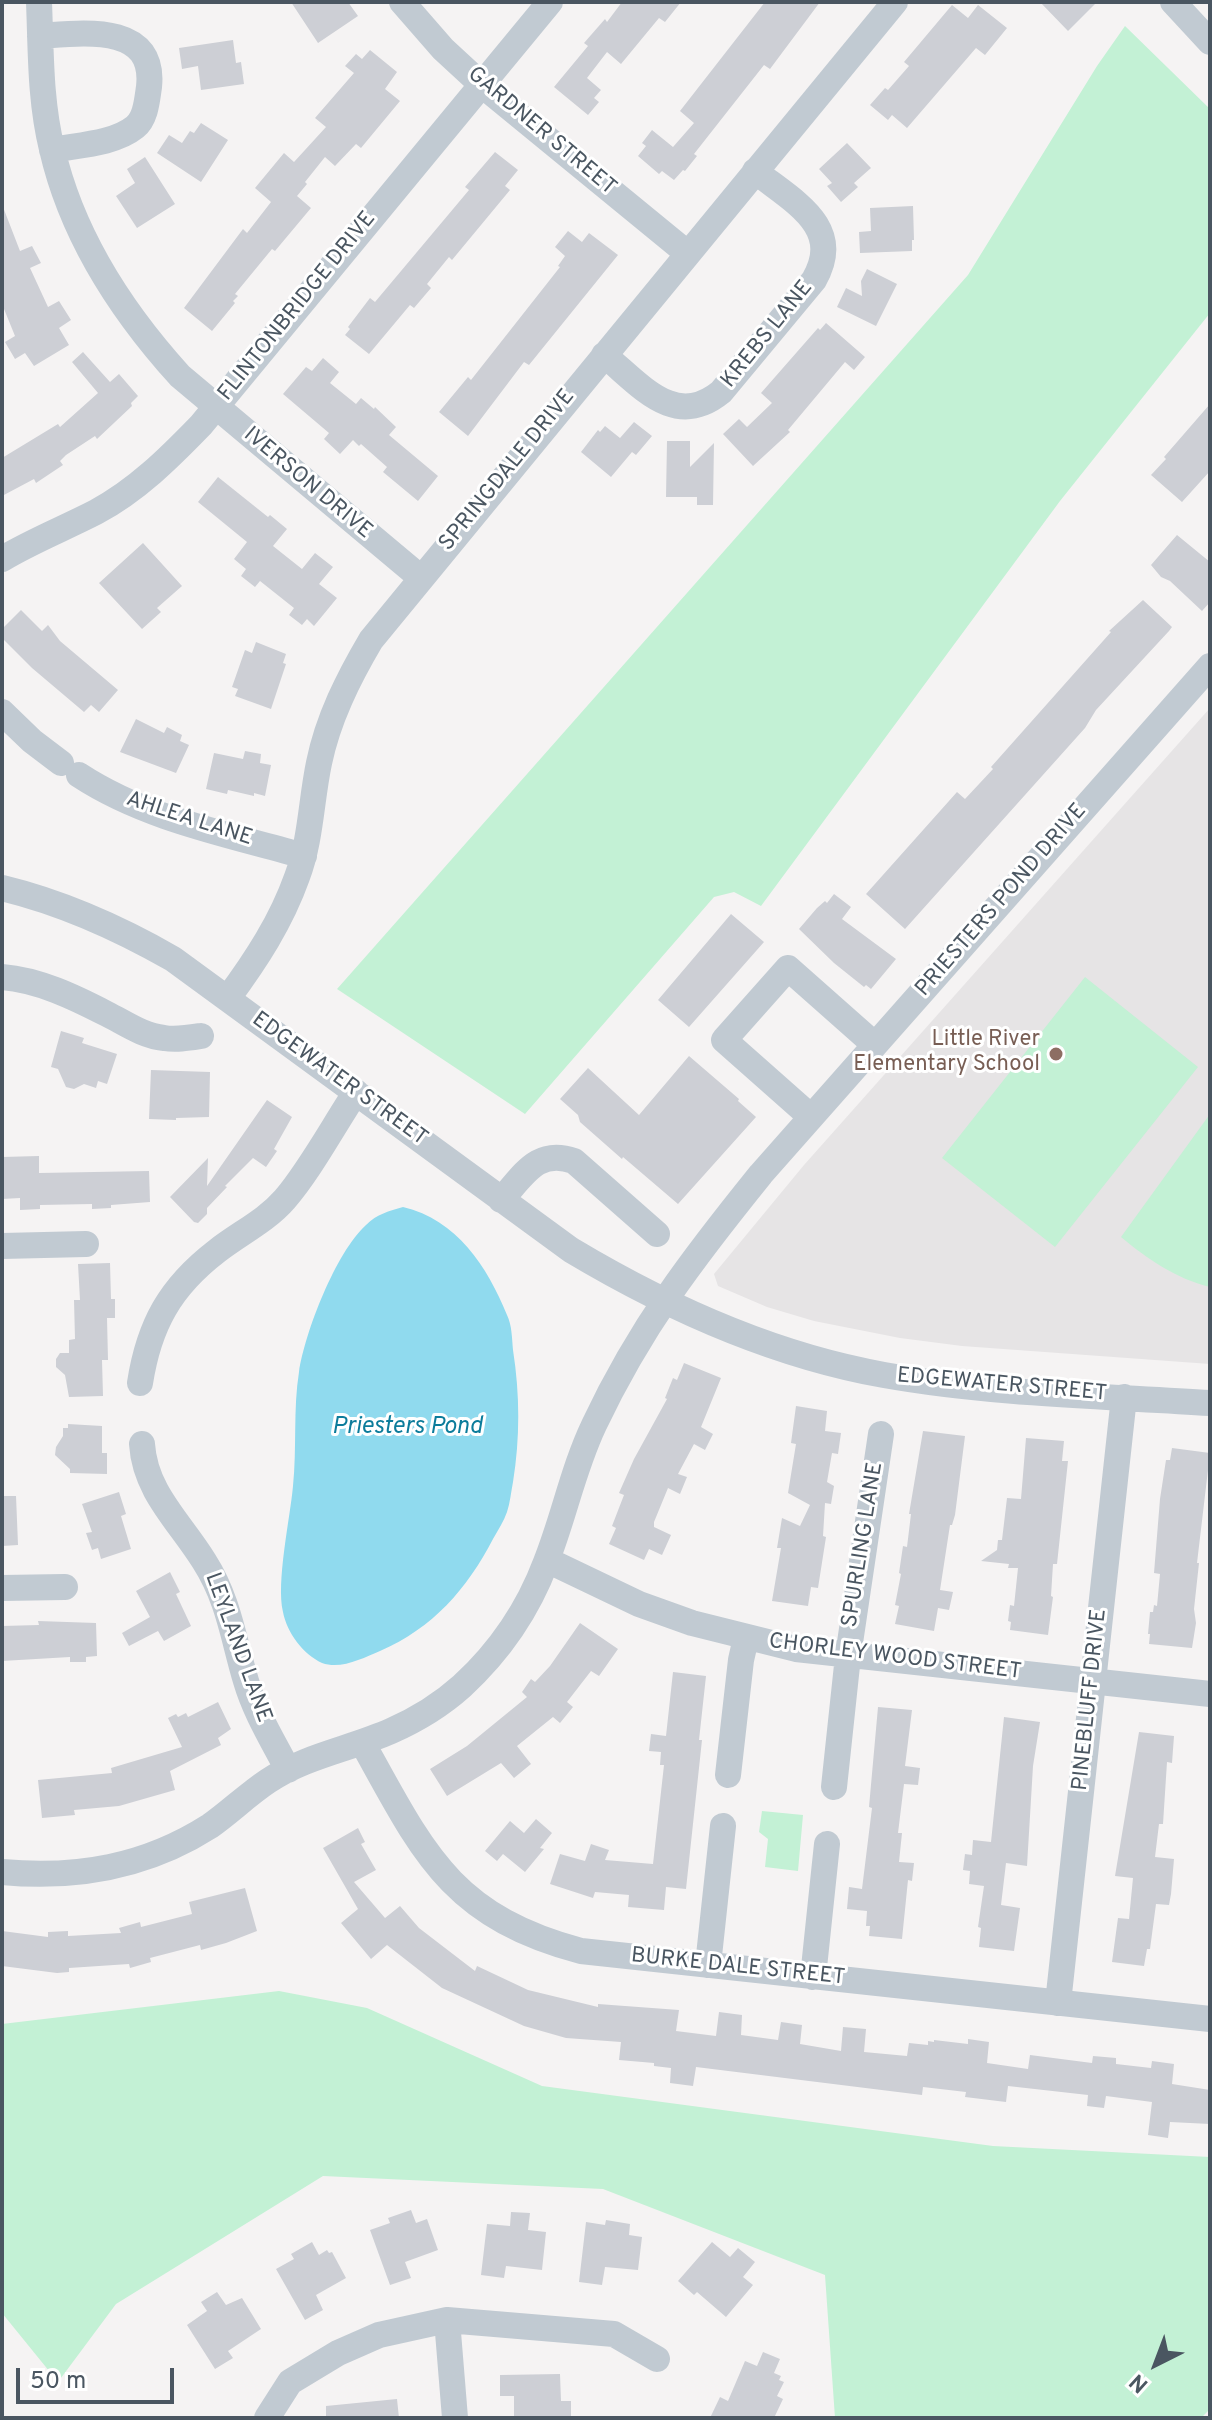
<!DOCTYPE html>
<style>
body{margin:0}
#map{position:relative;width:1212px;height:2420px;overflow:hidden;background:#f5f3f3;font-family:Overpass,sans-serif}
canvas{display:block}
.frame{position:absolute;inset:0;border:4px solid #4a5661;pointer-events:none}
.north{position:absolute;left:1116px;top:2324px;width:80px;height:80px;-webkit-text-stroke:6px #fff;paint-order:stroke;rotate:222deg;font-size:22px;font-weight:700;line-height:32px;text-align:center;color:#4a5661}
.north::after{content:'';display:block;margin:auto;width:28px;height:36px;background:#4a5661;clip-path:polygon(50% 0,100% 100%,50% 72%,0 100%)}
.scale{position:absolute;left:16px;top:2368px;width:158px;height:36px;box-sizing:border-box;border:4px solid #4a5661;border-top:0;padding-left:10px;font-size:24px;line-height:28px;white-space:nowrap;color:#4a5661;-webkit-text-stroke:6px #fff;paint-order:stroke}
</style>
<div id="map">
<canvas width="1212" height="2420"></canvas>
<div class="frame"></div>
<div class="north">N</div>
<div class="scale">50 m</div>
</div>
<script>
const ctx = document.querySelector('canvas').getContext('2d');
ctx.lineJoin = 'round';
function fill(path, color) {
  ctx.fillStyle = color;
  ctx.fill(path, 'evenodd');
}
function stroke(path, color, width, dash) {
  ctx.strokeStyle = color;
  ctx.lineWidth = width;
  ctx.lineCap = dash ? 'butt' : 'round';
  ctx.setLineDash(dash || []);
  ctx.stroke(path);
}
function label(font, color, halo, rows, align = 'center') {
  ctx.font = font + ' Overpass,sans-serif';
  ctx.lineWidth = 6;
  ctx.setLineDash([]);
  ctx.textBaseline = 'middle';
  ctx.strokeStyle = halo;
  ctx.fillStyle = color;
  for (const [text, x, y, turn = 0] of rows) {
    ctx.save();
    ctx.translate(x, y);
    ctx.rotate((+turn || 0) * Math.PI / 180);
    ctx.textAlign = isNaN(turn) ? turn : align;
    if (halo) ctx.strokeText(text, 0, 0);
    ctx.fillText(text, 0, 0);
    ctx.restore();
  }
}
fill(new Path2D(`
 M1210,708V1364L962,1346L900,1338L814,1321L767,1307L718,1286L714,1274L804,1165Z`), '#e6e4e5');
fill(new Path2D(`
 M1125,26L1210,109V313L1060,501L761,906L734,892L714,897L525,1114L337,989L968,275L1097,66Z
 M1085,977L1198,1067L1055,1247L942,1158Z
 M1210,1114V1287C1175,1278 1149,1260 1121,1237Z
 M762,1811L803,1815L798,1871L765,1867L768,1839L759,1832Z
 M279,1991L367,2008L542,2086L993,2146L1210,2157V2409L1201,2418H835L825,2275L603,2189L323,2176L116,2304L58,2382L2,2313V2024Z`), '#c3f1d5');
fill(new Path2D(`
 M403,1207C457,1220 487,1266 507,1315C512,1325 512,1339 513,1350C520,1395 520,1438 513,1482C511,1492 510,1503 507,1512C504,1521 498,1530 493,1539C467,1589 433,1628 380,1651C363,1658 341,1670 322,1663C303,1654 287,1633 283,1612C276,1582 290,1519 293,1486C297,1448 293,1409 299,1372C305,1332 336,1252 366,1225C377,1214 389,1211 403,1207Z`), '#90daee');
fill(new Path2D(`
 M291,2H348L358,16L318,43Z
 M622,2H681L665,22L659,18L621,64L607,52L587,78L601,90L594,98L599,102L588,115L554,87L588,46L584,43L605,19L607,22Z
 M765,2H820L770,69L764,65L694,154L697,156L685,171L683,170L674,180L662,171L659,174L638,156L646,146L642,143L652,130L673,147L694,123L680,111Z
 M1040,2H1097L1068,31Z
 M952,5L968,18L978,5L1007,28L985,55L976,48L907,128L892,115L888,120L870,105L885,88L888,90L909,66L904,62Z
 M233,40L236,63L241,62L244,84L201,90L198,66L182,69L179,48Z
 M370,50L397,72L385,89L400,101L361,148L356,144L335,166L325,157L305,182L307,184L297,196L311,208L275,251L272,249L235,294L238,296L233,301L235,303L212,331L184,308L243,229L247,233L271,202L255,188L284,153L294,162L326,127L315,118L354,73L345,66L356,54L362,59Z
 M201,123L228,140L201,182L157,153L169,135L182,143L190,131L194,133Z
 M847,143L871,168L854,183L858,187L841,202L827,186L832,183L819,169Z
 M495,152L518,170L505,186L510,190L452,260L449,257L427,284L431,288L414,308L410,305L369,354L345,335L350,329L348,327L370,298L375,302L469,190L465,187Z
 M145,157L175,204L137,228L116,196L135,183L127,169Z
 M913,206L914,240H912V251L860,253L859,232L871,231L870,208Z
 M3,207L20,251L32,246L41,263L30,268L48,307L59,301L71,320L59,328L69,345L34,366L25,353L15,359L5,342L15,336L2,304Z
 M568,231L582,242L589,233L618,255L529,365L524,362L468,436L439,412L468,377L471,380L560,267L558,266L565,256L555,247Z
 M867,269L897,284L876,326L837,307L846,288L862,296L861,281Z
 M826,323L865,357L854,370L845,362L788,430L790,432L753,466L723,434L739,419L747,427L772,403L761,393L818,328L820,330Z
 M83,352L110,382L119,374L138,396L131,403L132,406L97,439L95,436L66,455L60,461L63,465L36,483L34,479L2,496V458L58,424L60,427L98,393L72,362Z
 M323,358L339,372L330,383L356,404L361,398L374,409L375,407L396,427L389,435L438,476L418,501L383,472L387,467L361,444L359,446L353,440L340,454L324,439L329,433L283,394L306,367L312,371Z
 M1210,404V471L1182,502L1151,475L1166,459L1164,457Z
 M634,422L652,436L636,455L632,452L611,477L581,452L598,430L600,432L605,426L620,438Z
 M667,441H690V467L714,443L713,505H697V497H666Z
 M218,477L268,517L270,515L287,529L273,546L302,569L315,553L333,567L319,584L337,598L314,626L307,619L302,625L289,615L294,608L260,581L255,587L241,576L246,569L234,559L247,542L198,502Z
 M1177,535L1210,562V602L1202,611L1170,581L1161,577L1151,565Z
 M143,543L182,586L157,608L161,612L142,629L99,583Z
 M1143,600L1172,627L1169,631L1096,710L1085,728L905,929L866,894L957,792L965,799L993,769L991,767L1111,632L1109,631Z
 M21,610L42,631L48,625L60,641L118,690L99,712L91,705L84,712L32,668L2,638V629Z
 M256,642L286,654L283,663L286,664L271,709L235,696L238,689L232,687L245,650L252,653Z
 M136,719L164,733L167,727L182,735L180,741L189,745L176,773L120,752Z
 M245,751L261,754L260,763L271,765L265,796L254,793V796L228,790L227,794L206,789L214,753L243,759Z
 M834,894L851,907L842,919L896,959L871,989L866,985L864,987L834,963L799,929L817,908L825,901L827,903Z
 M731,914L764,942L689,1027L658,1000Z
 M61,1031L84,1038L82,1043L117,1054L107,1084L98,1081L96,1088L84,1084L74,1089L66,1087L58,1069L51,1067Z
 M689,1056L739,1099L738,1101L756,1117L678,1204L623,1157L622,1159L580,1122L578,1115L560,1099L588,1068L639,1115Z
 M151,1070L210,1072L209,1117L176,1118V1120L149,1119Z
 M267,1100L292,1117L274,1149L277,1151L266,1167L253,1158L225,1186L227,1187L207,1208V1214L198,1223L194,1222L170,1197L208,1158L207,1186Z
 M39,1156V1173L149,1171L150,1202L111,1205V1208L92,1209V1204L40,1205V1209L20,1210V1198L2,1199V1157Z
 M110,1263L111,1299H115V1318H107L108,1360H102L103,1396L69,1397L65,1375L56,1367V1359L60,1353H69V1340L75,1339L74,1300H80L78,1264Z
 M684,1363L721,1378L701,1427L713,1434L705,1450L694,1444L678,1474L687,1477L680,1494L668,1488L654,1522V1527L671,1535L662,1555L649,1549L644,1560L609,1544L616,1528L612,1526L624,1495L619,1493L634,1459L667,1399L665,1398L673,1378L677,1380Z
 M796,1406L827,1411L825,1431L841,1433L838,1454L832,1453L827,1482L834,1486L831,1504L825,1503L823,1536L826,1537L818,1588L811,1587L808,1606L772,1601L781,1548H777L782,1518L800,1526L810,1505L788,1493L796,1444L791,1443Z
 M68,1424L102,1426V1453H107V1474L70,1473V1469L55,1455L56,1447L63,1436V1428H68Z
 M923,1431L965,1436L955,1515L952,1525H950L940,1590L953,1592L949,1610L938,1608L934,1631L895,1624L899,1606L895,1605L901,1574L899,1573L903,1546L907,1547L911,1514H909Z
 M1026,1438L1064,1441L1062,1461H1068L1057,1564H1053L1051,1596L1053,1597L1048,1635L1010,1630L1011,1622L1008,1621L1010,1605L1014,1606L1018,1568H1008L1009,1564L981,1561L997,1550L998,1540H1002L1007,1498L1021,1499Z
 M1172,1448L1210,1453L1197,1563H1199L1194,1609L1196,1623L1192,1648L1149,1644L1150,1634H1148L1150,1612H1153L1154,1605L1157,1606L1160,1574L1154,1573L1160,1499L1166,1460H1170Z
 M119,1492L126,1514L121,1516L131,1549L101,1559L98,1548L92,1550L86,1533L92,1532L82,1504Z
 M2,1496H16L18,1545L2,1546Z
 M170,1572L180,1592L176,1594L191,1626L164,1641L158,1631L129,1646L122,1633L150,1617L136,1591Z
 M38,1621L96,1623L97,1656L86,1657V1662H70V1657L2,1661V1626L39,1625Z
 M580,1623L618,1649L599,1676L591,1671L567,1702L573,1707L560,1723L553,1717L517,1746L531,1764L514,1778L501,1763L447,1796L430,1769L467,1746L527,1697L522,1692L531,1679L535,1682L550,1666Z
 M673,1672L706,1676L699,1740H702L686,1889L666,1887L664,1910L628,1907L629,1895L595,1892L593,1898L550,1884L560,1854L585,1861L591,1844L609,1850L605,1860L653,1864L664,1765H660L661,1752L649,1751L651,1734L666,1736Z
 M218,1702L231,1729L218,1738L221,1745L170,1771L175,1790L119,1806L74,1810L75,1815L42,1818L38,1780L112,1773L111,1768L182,1747L168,1718L176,1714L178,1717L186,1713L188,1717Z
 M878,1707L912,1710L905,1766L920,1768L918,1785L904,1784L898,1833H902L899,1862L914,1863L912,1881L908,1880L902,1939L869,1936L870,1926H866L867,1911L847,1909L849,1887L862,1889L872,1808L869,1807Z
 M1004,1717L1040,1722L1033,1766L1027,1866L1006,1863L1001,1905L1020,1908L1014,1951L979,1947L981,1928L978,1927L984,1886L969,1884L970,1871L963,1870L965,1854L972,1855L973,1840L991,1842Z
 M1139,1732L1174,1736L1172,1763L1167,1762L1163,1824H1159L1155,1857L1174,1859L1171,1894L1169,1905L1156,1904L1150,1949H1147L1144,1966L1112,1962L1118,1918L1129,1919L1133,1878L1115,1876Z
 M536,1819L552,1833L540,1848L544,1849L525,1872L503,1854L497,1861L485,1851L510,1821L524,1833Z
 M358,1828L365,1842L361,1844L376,1870L354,1882L385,1918L400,1906L419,1928L475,1971L477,1966L528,1990L598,2007V2004L679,2010L676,2031L716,2036L719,2012L742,2015L741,2035L778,2040L781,2022L802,2025L800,2044L841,2051L843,2027L866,2029L864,2052L907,2056L909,2043L928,2045V2041L934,2042V2040L968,2044V2039L989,2042L987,2063L1028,2069L1030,2055L1092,2063L1093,2056L1116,2058V2064L1151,2068L1152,2061L1174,2064L1172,2084L1210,2090V2124L1170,2122L1168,2138L1148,2135L1152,2102L1106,2096L1104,2108L1087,2106L1088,2095L1008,2086L1006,2102L965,2097L966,2092L923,2087L922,2095L696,2067L693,2086L670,2083L671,2068L654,2066V2063L619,2060L621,2042L566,2038L524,2026L442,1988L387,1945L371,1959L341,1923L358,1909L323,1848Z
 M245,1888L257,1931L226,1943L201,1950L200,1945L150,1958L151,1962L130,1968L129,1964L69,1968V1972L57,1973L2,1966V1931L48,1937V1932L68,1931V1936L121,1933L119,1928L140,1922L141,1927L192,1914L189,1902Z
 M411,2210L416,2223L427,2219L438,2250L405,2262L411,2278L390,2285L370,2230L390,2223L388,2218Z
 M511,2212L530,2213L528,2230L546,2232L542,2270L506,2266L504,2278L481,2275L487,2224L510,2226Z
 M606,2220L630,2224L629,2235L642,2237L638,2270L605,2267L602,2285L579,2282L586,2222L605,2225Z
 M312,2242L319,2255L327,2250L329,2253L332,2252L346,2278L316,2295L323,2310L305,2320L276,2269L294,2259L291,2254Z
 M712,2242L730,2257L738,2248L755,2262L743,2277L753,2285L726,2317L697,2292L694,2295L678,2281Z
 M217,2292L226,2305L242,2298L261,2329L228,2351L233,2358L215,2369L187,2325L207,2311L201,2302Z
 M763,2352L780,2359L774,2373L781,2376L779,2380L784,2382L777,2396L783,2399L774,2418H710L720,2397L728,2401L745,2361L757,2366Z
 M560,2374L561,2401H571V2418H514V2396H500V2375Z
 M397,2399L399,2418H326V2406Z`), '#cdcfd5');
stroke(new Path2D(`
 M39,2C41,51 40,101 52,149C72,236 121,311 180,376L421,578
 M402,2L443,49L482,85L687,253
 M1173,2L1210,42
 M40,36C81,33 156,22 149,87C147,100 146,118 135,127C114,144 77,145 52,150
 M604,355C640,384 674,430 721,392L814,280C845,226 792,201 755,171
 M2,559C32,541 65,528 96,512C137,490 169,458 201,425L550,2
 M2,712L32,741L61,763
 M79,775C146,819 227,834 304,856
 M2,888C64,903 119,928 173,959L571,1250C668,1308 772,1355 884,1375C991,1394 1102,1396 1210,1403
 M2,977C39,980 74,997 107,1014C125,1023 143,1036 164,1038C176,1040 188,1038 201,1036
 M228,998C256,960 281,922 297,877C311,840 311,801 319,763C328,719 348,679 371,640L895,2
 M811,1117L724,1040L788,968L875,1045
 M501,1200C524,1175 537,1148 574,1161L657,1234
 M2,1246L86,1244
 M140,1383C149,1325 170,1287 217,1251C240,1233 266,1221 285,1199C310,1170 334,1125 356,1092
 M142,1444C145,1492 180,1522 204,1561C229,1600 233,1638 246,1681C255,1712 273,1741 288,1770
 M547,1560L639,1604L692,1623L796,1649L1210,1694
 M2,1588L65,1587
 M362,1742C423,1852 450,1916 581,1951L1210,2019
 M728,1775L741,1660L746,1638
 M834,1787L848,1656L881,1434
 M2,1872C77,1879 146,1867 210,1826C230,1812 247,1795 268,1781C305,1756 350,1749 391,1731C416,1720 442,1704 462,1686C500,1651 528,1610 546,1562C564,1517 573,1469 594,1425C640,1327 694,1257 761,1174L1210,666
 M708,1965L723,1826
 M813,1977L827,1844
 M1058,2003L1124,1397
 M447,2320L455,2418
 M267,2418L290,2382L338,2353L379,2335L447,2320L614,2334L657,2359`), '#c1cad2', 26);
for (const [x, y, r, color] of [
 [1056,1054,8,"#8d6e63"]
]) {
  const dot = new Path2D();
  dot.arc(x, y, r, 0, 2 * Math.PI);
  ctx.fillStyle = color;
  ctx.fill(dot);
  stroke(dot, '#fff', 3);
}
label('22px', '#4a5661', '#fff', [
 ["GARDNER STREET",541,132,40],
 ["FLINTONBRIDGE DRIVE",298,307,-51],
 ["KREBS LANE",768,335,-51],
 ["SPRINGDALE DRIVE",508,471,-51],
 ["IVERSON DRIVE",307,484,40],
 ["AHLEA LANE",189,820,18],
 ["PRIESTERS POND DRIVE",1002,901,-49],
 ["EDGEWATER STREET",339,1080,36],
 ["EDGEWATER STREET",1002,1386,5],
 ["SPURLING LANE",864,1545,-81],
 ["LEYLAND LANE",237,1648,70],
 ["CHORLEY WOOD STREET",895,1658,7],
 ["PINEBLUFF DRIVE",1091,1700,-84],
 ["BURKE DALE STREET",738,1968,6]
]);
label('22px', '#785e54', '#fff', [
 ["Little River",1040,1041],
 ["Elementary School",1040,1066]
], 'right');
label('italic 24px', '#0c7c9b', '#fff', [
 ["Priesters Pond",407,1428]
]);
</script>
